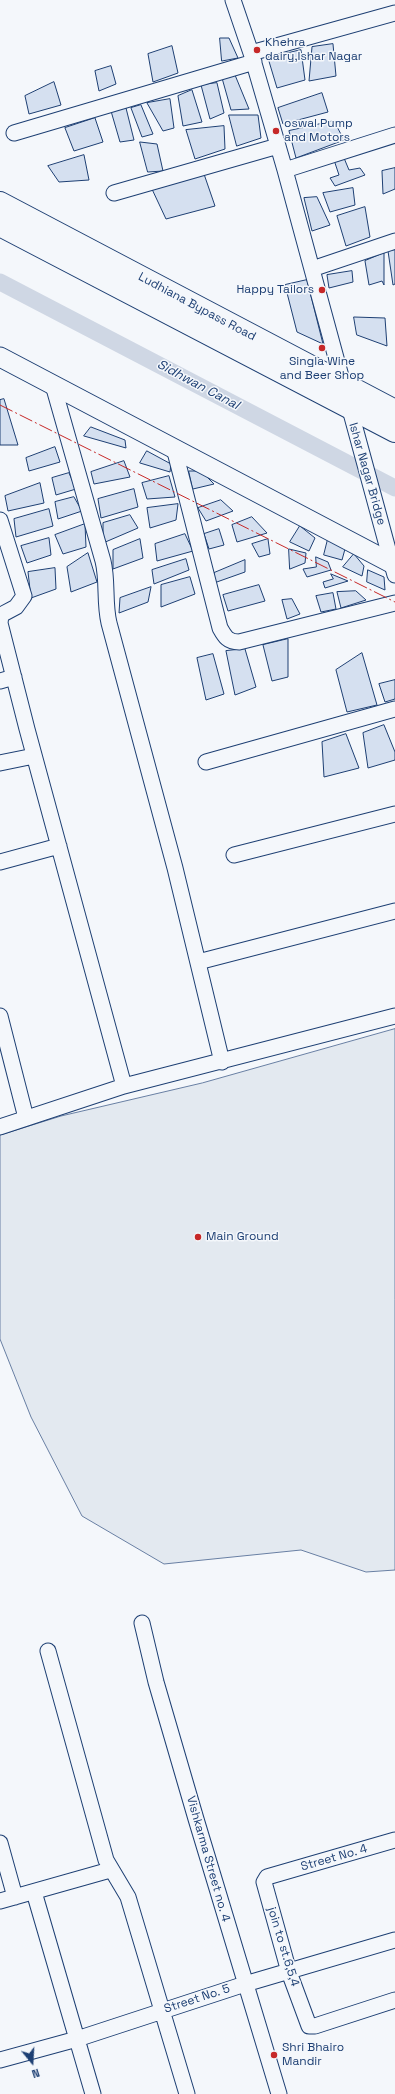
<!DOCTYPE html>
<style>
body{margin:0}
#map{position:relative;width:395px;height:2094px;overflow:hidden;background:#f4f7fb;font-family:"Space Grotesk",sans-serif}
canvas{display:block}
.north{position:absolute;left:12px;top:2042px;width:40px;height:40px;-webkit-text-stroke:3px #f4f7fb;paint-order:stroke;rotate:162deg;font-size:11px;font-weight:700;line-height:16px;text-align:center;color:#1d3f73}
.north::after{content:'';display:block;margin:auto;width:14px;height:18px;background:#1d3f73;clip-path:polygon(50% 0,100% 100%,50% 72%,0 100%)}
</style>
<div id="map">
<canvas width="395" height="2094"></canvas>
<div class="north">N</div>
</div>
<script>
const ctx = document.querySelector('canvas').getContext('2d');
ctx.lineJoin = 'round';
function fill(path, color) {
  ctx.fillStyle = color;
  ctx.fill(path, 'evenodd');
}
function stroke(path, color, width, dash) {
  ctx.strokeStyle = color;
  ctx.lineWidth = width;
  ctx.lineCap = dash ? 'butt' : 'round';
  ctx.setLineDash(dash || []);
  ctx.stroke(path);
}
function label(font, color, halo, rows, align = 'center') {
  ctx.font = font + ' "Space Grotesk",sans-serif';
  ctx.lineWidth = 3;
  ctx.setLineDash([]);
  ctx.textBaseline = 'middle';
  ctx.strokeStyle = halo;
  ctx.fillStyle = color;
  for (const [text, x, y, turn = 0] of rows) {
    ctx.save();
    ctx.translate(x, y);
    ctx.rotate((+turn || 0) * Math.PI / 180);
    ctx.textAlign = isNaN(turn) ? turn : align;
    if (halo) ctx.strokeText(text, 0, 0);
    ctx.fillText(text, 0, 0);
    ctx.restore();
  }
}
const green = new Path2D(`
 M395,1029V1570L366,1572L301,1550L164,1564L82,1516L31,1417L0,1339V1135L61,1116L202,1083Z`);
fill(green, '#e3e9f0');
stroke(green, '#687fa3', 1);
stroke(new Path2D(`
 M0,282L395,488`), '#cfd7e4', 17);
const building = new Path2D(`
 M220,38H229L238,58L222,61Z
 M333,44L336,76L309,81L312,47Z
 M172,46L178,73L153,82L148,54Z
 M301,50L305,80L277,88L268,58Z
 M111,66L116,84L99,91L95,71Z
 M235,75L249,109L231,110L222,78Z
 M54,82L61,105L29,114L25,96Z
 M217,83L224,113L210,119L201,85Z
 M192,90L202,122L183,126L178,96Z
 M322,93L328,112L283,124L278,108Z
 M170,99L174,128L163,131L147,103Z
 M141,105L153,134L142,137L131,108Z
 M126,108L134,140L120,142L111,111Z
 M229,115H258L261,138L237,146Z
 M95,118L103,142L74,151L65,128Z
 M334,121L344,140L296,158L289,131Z
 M224,126L225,149L195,159L186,130Z
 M140,142L157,144L163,171L148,172Z
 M84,155L89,180L59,182L48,166Z
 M344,158L349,170L360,168L365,175L335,186L330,178L339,175L334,160Z
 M395,168V189L383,194L382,171Z
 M204,174L215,206L166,219L151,187Z
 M353,188L355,205L330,212L323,193Z
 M317,197L330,225L312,231L304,198Z
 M365,207L370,237L346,246L337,216Z
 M395,250V284L393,285L388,251Z
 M384,253V285L382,281L369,285L365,261Z
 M352,271L353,282L329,288L327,275Z
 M307,280L323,344L297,332L285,285Z
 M354,317L385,318L387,346L357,335Z
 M4,399L18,445H0V400Z
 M91,427L125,440L126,448L84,436Z
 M55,447L60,462L29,471L26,458Z
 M147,451L171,464L170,472L140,463Z
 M124,461L130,477L94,484L91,472Z
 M189,471H201L214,484L193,489Z
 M69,473L76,489L56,495L52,478Z
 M169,476L175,497L147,499L142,483Z
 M40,483L44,503L8,511L5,496Z
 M134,489L138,507L101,518L98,499Z
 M74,497L82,511L58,519L55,502Z
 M221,500L233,511L206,521L198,508Z
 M178,504L176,520L150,528L147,508Z
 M49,509L53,526L16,537L14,519Z
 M130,515L138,528L103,543V523Z
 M252,517L267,533L237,542L232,525Z
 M85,524L86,547L63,554L55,535Z
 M300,526L315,538L309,551L290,542Z
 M219,529L224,545L209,549L204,534Z
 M185,534L193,551L157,561L155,544Z
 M49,538L51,555L27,563L21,546Z
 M140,539L143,558L113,569V550Z
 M268,539L270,554L259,557L252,544Z
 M328,539L345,549L342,560L324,555Z
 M289,549L306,553L305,563L290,569Z
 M88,553L97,582L71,592L67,567Z
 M354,554L364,566L362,576L343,567Z
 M316,557L328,562L331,570L307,577L303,569L316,567Z
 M186,559L189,570L154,584L152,570Z
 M245,560V572L214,583V573Z
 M55,568L56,589L31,598L28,572Z
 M368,570L384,577L385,590L367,582Z
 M331,574L348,581L325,588L323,582L333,579Z
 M190,577L195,594L161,607V585Z
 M259,585L265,601L228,611L223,595Z
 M151,587L148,602L119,613L120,598Z
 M356,591L366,600L341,608L337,592Z
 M333,593L336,609L321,612L316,596Z
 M292,599L300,614L287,619L282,600Z
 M288,639V677L272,681L263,645Z
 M245,649L256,687L235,695L226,651Z
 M362,653L377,705L347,712L336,670Z
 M213,654L224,694L206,700L197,658Z
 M395,680V699L385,702L379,684Z
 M384,725L395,752V760L368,768L363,733Z
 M346,734L359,768L324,777L322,742Z`);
fill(building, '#d5e0f0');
stroke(building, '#1d3f73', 1);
const minor = new Path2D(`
 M233,0L251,53L285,170L395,575
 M251,53L395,13
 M14,133L254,62
 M285,170L395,135
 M114,193L278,146
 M312,269L395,241
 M53,385L103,561C108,581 104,602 109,623L175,868L222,1062
 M174,448L220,628C225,637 228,642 239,642L395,603
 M0,520L24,596L16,607L1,615L0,623L27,729L124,1086
 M0,681L14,677
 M206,762L395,709
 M0,763L34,756
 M234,855L395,814
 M0,862L59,846
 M198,962L395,911
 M0,1016L26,1118
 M0,1127L124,1086L395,1016
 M142,1623L156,1682L196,1819L279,2094
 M48,1651L106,1860L128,1897L187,2094
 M395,1840L267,1877L264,1882L289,1972L309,2026H315L395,2000
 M0,1843L15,1897
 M34,1892L93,2094
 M0,1901L110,1870
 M0,2060L77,2039L245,1984L395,1940`);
const tertiary = new Path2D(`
 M0,357L395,565`);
const trunk = new Path2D(`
 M0,203L395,411
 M0,225L395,431`);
stroke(minor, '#1d3f73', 17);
stroke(tertiary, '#1d3f73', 21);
stroke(trunk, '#1d3f73', 24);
stroke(minor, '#f4f7fb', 15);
stroke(tertiary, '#f4f7fb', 19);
stroke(trunk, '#f4f7fb', 22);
stroke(new Path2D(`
 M0,405L395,602`), '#c62828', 1, [14, 3, 2, 3]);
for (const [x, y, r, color] of [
 [257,50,4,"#c62828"],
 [276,131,4,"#c62828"],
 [322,290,4,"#c62828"],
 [322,348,4,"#c62828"],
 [198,1237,4,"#c62828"],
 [274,2055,4,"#c62828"]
]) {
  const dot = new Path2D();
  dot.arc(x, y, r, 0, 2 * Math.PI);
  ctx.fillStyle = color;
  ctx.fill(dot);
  stroke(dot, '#f4f7fb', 1.5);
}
label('12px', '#1d3f73', '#f4f7fb', [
 ["Khehra",265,43],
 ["dairy,Ishar Nagar",265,57],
 ["oswal Pump",284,124],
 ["and Motors",284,138],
 ["Happy Tailors",314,290,"right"],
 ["Singla Wine",322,362,"center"],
 ["and Beer Shop",322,376,"center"],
 ["Main Ground",206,1237],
 ["Shri Bhairo",282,2048],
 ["Mandir",282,2062]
], 'left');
label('12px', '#1d3f73', '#f4f7fb', [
 ["Ludhiana Bypass Road",197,307,28],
 ["Ishar Nagar Bridge",367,474,74],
 ["Street No. 4",334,1858,-16],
 ["Vishkarma Street no. 4",208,1859,74],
 ["join to st.6,5,4",283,1947,73],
 ["Street No. 5",197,1999,-18]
]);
label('italic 13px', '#1d3f73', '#f4f7fb', [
 ["Sidhwan Canal",198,385,28]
]);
</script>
